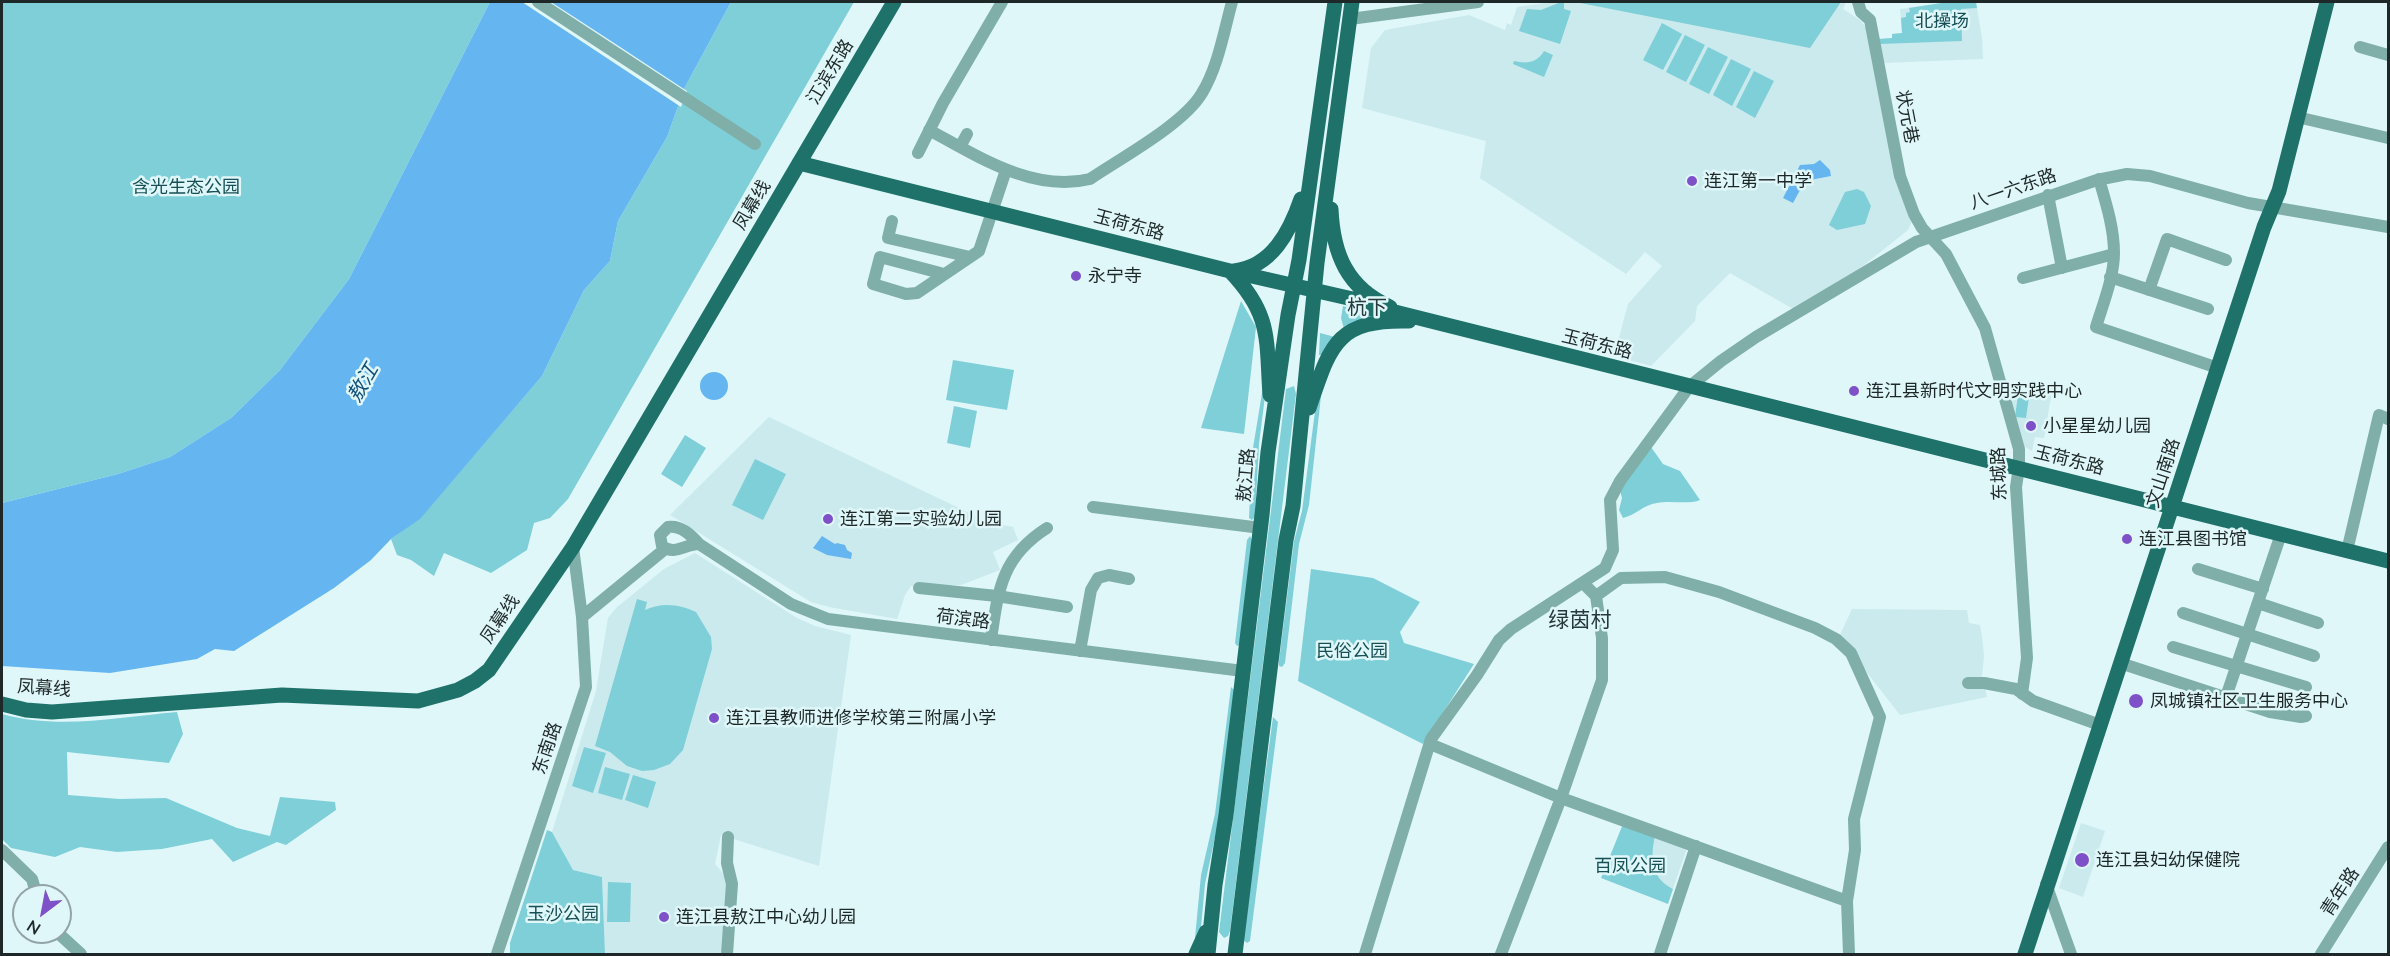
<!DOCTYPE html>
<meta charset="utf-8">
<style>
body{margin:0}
#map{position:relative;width:2390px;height:956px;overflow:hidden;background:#dff7f9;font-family:Lato,sans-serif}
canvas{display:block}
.frame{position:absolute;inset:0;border:3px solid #1f2829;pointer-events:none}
.north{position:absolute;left:12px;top:884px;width:60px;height:60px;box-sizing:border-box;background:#dff7f9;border:2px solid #92a4a6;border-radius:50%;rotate:212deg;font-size:16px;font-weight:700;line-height:24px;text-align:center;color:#1f2829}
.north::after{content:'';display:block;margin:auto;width:21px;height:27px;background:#7f51c9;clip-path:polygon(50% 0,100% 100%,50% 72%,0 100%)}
</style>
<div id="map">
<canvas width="2390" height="956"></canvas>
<div class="frame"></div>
<div class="north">N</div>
</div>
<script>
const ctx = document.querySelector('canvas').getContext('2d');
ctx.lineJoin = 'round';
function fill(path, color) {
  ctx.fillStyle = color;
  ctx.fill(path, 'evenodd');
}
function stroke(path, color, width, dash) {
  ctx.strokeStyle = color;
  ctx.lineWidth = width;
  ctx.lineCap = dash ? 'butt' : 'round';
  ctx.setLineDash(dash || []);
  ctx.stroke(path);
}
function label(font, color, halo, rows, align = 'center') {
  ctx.font = font + ' Lato,"Noto Sans SC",sans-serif';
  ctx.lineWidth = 5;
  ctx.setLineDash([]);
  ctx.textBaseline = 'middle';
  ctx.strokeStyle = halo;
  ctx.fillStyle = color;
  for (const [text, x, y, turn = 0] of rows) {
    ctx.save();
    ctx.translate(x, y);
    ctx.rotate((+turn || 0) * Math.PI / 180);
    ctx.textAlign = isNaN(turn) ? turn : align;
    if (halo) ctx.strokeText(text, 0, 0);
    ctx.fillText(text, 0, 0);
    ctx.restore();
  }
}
fill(new Path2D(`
 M1552,2H1846L1843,9L1860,20L1867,29L1912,221L1908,230L1863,266L1795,310L1730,273L1697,306L1695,321L1651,366L1614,356L1628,304L1662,266L1645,252L1626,274L1480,178L1486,141L1362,108L1371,48L1385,30L1469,15L1505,30L1507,23L1511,25L1517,7Z
 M1948,2H1976L1982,38L1983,59L1883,63L1879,39L1892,38V34L1902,33L1900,9Z
 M2031,388L2052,391L2044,438L2035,437L2032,451L2020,444L2008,392L2030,394Z
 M769,417L988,522L1013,527L1018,540L993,552L1000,570L961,585L911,586L905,595L897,619L829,607L811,602L670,515Z
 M695,553L797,618L815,626L851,635L819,866L721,835L715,864L728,879L723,954H605L602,877L573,870L552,832L596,691L608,618L616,608L664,569Z
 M1852,609L1967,610L1969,623L1980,625L1982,637L1984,656L1982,676L1987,697L1900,715L1851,652L1838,639Z
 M2081,823L2105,831L2083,897L2059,888Z
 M1655,836L1687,848L1673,889L1662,884L1654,867L1651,852Z`), '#caeaed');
fill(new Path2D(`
 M2,2H490L349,279L280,370L231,418L170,457L118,474L2,503Z
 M731,2H854L568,499L550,518L534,523L527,550L491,573L444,553L434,576L411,560L397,555L391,539L420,518L542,376L584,290L610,261L618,221L667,137L685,87Z
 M1561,2H1564V9L1571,11L1560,44L1519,31L1527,9L1541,10Z
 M1575,2H1841L1810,48Z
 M1948,2H1976L1977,8L1961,9L1962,41L1880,44L1879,39L1892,38V34L1902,33L1901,18L1906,17V13L1910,12L1909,8Z
 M1662,23L1682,34L1663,70L1643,60Z
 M1685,35L1705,45L1686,82L1666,72Z
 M1708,47L1728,57L1709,94L1689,84Z
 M1544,51L1553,55L1544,77L1513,64L1514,61C1527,64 1537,63 1544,51Z
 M1731,59L1751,69L1732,106L1713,95Z
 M1754,71L1774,81L1755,118L1736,107Z
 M1857,189L1864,192L1871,206L1865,224L1837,230L1829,225L1845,192Z
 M1241,301L1256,327L1244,434L1201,428Z
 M1343,306L1371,315V318L1344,329L1341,318Z
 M1320,333L1335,337L1324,355H1319Z
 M953,360L1014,370L1007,410L946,400Z
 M1294,386L1296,394L1230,931L1228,936L1224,938L1219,932L1286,389Z
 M1263,387L1266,388L1259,444L1255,517L1252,520L1249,518L1252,454Z
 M1319,394L1321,396L1309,505L1299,544L1285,663L1282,667L1279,666V661L1294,541L1302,511L1317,396Z
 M2018,395L2029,397L2026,418L2015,417Z
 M954,406L977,411L970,448L947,443Z
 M685,435L706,448L682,487L661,474Z
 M1651,447L1663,464L1680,471L1700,500C1688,505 1671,500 1657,503C1643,505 1636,515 1623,518L1619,510L1622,498L1619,487Z
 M755,459L786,474L763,520L732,505Z
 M1250,536L1252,540L1240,645L1237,646L1235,643L1247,540Z
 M1311,569L1373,578L1420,602L1400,632L1404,643L1474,664L1423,744L1298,681Z
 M637,599L647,602L645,610C662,602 679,604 696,612L711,637L712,649L683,750L670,764L654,770L642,771L627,766L610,752L595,746Z
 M1231,687L1234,690L1220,814L1205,884L1200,938H1195L1201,875L1215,814Z
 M177,712L183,734L169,763L67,752L68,795L120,799L166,798L237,828L270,836L280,797L335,802L336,810L286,845L277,842L233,862L212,839L162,849L117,852L80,847L55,857L11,848L2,839V714C58,730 119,717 177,712Z
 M1273,717L1278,722L1250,941L1247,943L1243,940Z
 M584,747L606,753L593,793L572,786Z
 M605,767L630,774L622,800L598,793Z
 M633,775L656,782L648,808L625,800Z
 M1623,824L1655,836C1650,858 1651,878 1673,889L1668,904L1601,878Z
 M547,830L552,832L573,870L602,877L605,954H510V943Z
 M608,882L631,883L630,922H607Z`), '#7fcfd8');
fill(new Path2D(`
 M490,2H731L685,87L667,137L618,221L610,261L584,290L542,376L420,519L391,539L371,560L334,588L234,651L215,649L197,659L110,673L2,666V503L118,474L170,457L231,418L280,370L349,279Z
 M1820,160L1830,170L1831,176L1805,181L1793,203L1783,198L1800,165L1814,164Z
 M700 386a14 14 0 1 1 28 0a14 14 0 1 1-28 0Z
 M822,536L835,544L837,543L845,545L847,550L852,553L851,559L827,555L813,548Z`), '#65b6f0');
fill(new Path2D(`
 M522,2H551L611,41L687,91L681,107Z`), '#dff7f9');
stroke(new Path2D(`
 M538,2L755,144
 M1858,2L1861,12L1870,20L1900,176L1914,214L1922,228L1946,254L1985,328L2019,449V467L2016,487L2027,658L2022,694
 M1350,19L1478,2
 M2360,47L2388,55
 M2297,117L2388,138
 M929,130C977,156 1033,193 1090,179C1121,158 1184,124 1202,93C1218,67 1224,31 1232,2
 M960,147L967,134
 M918,153L943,103L1002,2
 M2099,179C2106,203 2114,228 2114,253C2114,277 2103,304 2096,327L2218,368
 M2048,195L2062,268
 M892,221L888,238L970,257
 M944,274L880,257L873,284L906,294L917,293L979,251L1006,170
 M2110,277L2208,309
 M2023,278L2114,254
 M2149,290L2167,239L2226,260
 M1093,507L1261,528
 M699,544C685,544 675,556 662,546L660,535L668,527C681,525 691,535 699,544L791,604L828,619L1243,671
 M2347,551L2379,415L2388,419
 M2198,569L2263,589
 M919,588L997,596L1067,607
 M1596,596L1621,578L1665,577L1719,592L1815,628L1836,639L1851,653L1880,717L1854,819L1855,850L1847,901L1849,954
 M2258,603L2318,623
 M2183,613L2314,656
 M582,617L665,549
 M991,640C998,591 1001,557 1047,528
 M2173,647L2306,687
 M1080,651L1091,590L1098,578L1109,575L1129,579
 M2120,663L2270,712L2301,717L2306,716
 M1968,683H1984L2016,689L2033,701L2100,725
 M2226,697L2281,534
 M1430,744L1561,798L1847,901
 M2,850L32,879L37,896
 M2046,884L2071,954
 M57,932L81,954
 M497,954L586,687L582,617L573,547
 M727,954L732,884L727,863L728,837
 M1365,954L1431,739L1477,675L1499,640L1511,629L1605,568L1613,550L1610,500L1620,481L1689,387L1721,361L1756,337L1916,242L2097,180L2127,174L2150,176L2248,203L2388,227
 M1501,954L1561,798L1602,680V638L1596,596L1583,583
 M1660,954L1696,846
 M2321,954L2388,847`), '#7fafa8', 12);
stroke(new Path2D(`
 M799,163L1230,271L1357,300C1364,308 1369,310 1379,308L2388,561
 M1331,209C1333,254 1347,288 1390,307
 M1230,271C1272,315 1266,339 1270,395
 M1234,271C1272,267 1290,231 1301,199
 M1309,408C1330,347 1335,319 1409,321
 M2,704L26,710L52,712L282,695L418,701L458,690L475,681L489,670L573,547L894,2
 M1196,954L1206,932
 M1208,954L1215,885L1226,815L1262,515L1268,452L1288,315L1299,260L1335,2
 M1235,954L1286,540L1293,506L1317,263L1352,2
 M2025,954L2264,227L2279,191L2327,2`), '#1e726a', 15);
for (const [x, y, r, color] of [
 [1692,181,6,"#7f51c9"],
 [1076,276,6,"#7f51c9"],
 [1854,391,6,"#7f51c9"],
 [2031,426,6,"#7f51c9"],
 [828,519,6,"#7f51c9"],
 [2127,539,6,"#7f51c9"],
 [2136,701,8,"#7f51c9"],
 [714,718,6,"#7f51c9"],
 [2082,860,8,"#7f51c9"],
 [664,917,6,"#7f51c9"]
]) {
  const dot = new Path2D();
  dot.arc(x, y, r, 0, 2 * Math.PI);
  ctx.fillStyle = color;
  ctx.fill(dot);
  stroke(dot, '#dff7f9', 2);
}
label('18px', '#164f55', '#dff7f9', [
 ["北操场",1942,21],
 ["含光生态公园",186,187],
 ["民俗公园",1352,651],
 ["百凤公园",1630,866],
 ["玉沙公园",563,914]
]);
label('18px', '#1f2829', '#dff7f9', [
 ["江滨东路",830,72,-59],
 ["状元巷",1907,117,79],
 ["八一六东路",2013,189,-19],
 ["凤幕线",752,205,-59],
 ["玉荷东路",1129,225,15],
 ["玉荷东路",1597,344,14],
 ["玉荷东路",2069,460,14],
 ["文山南路",2163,473,-72],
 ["东城路",1999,474,-92],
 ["敖江路",1246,475,-85],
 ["凤幕线",500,619,-56],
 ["荷滨路",963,619,7],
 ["凤幕线",44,688,4],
 ["东南路",547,748,-71],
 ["青年路",2340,892,-57]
]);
label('18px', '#1f2829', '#dff7f9', [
 ["连江第一中学",1704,181],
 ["永宁寺",1088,276],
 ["连江县新时代文明实践中心",1866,391],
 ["小星星幼儿园",2043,426],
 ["连江第二实验幼儿园",840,519],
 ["连江县图书馆",2139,539],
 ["凤城镇社区卫生服务中心",2150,701],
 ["连江县教师进修学校第三附属小学",726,718],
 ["连江县妇幼保健院",2096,860],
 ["连江县敖江中心幼儿园",676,917]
], 'left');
label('20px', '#26393b', '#dff7f9', [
 ["杭下",1367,308]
]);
label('italic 20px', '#135076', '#dff7f9', [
 ["敖江",363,383,-60]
]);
label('21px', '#26393b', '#dff7f9', [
 ["绿茵村",1580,620]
]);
</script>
